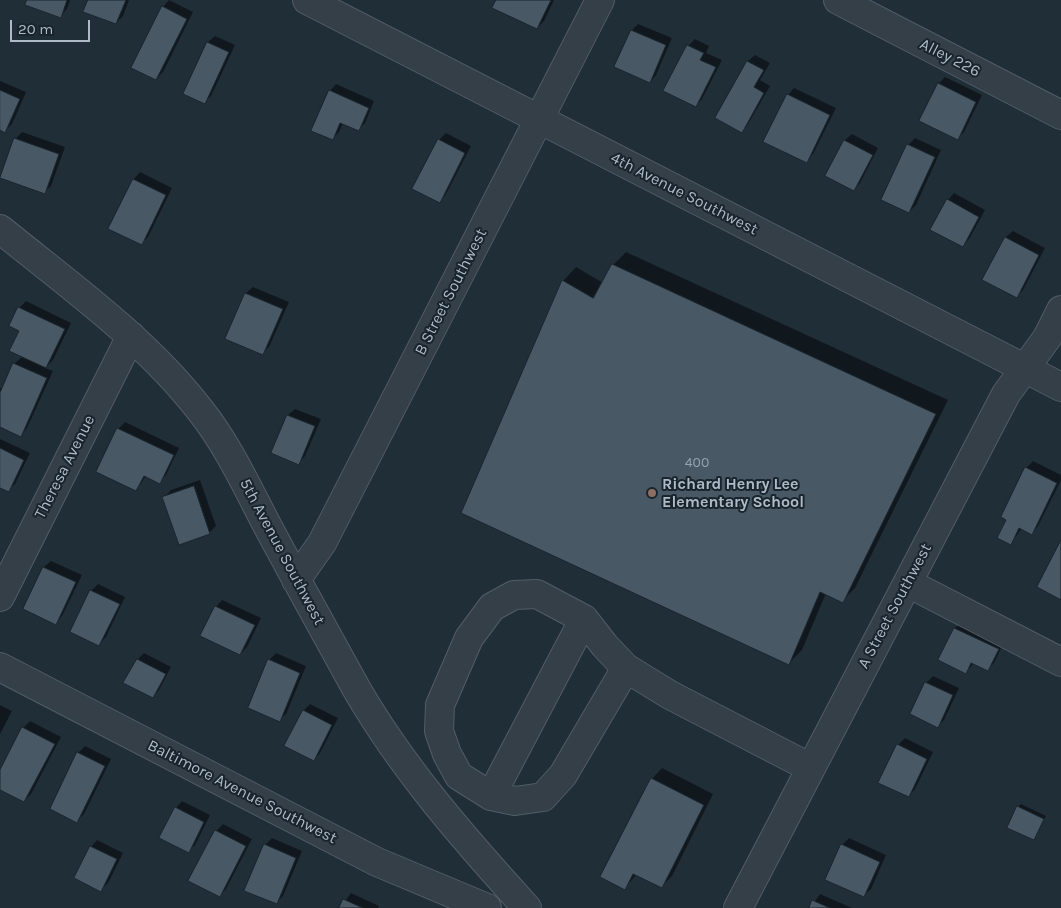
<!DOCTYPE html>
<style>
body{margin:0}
#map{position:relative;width:1061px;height:908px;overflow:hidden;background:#202e38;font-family:Karla,sans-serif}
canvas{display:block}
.scale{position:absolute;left:10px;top:20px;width:80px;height:22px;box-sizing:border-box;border:2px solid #aebac5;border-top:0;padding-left:6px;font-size:15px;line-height:18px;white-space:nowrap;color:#aebac5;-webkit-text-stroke:4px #19242d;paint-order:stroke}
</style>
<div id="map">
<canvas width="1061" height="908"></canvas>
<div class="scale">20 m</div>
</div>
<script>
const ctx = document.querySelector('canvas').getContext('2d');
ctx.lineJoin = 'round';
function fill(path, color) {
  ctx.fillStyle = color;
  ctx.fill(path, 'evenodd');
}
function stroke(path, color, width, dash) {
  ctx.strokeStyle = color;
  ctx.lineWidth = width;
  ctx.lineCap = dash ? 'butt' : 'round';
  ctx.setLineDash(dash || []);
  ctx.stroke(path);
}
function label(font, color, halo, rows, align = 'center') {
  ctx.font = font + ' Karla,sans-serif';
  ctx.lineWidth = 4;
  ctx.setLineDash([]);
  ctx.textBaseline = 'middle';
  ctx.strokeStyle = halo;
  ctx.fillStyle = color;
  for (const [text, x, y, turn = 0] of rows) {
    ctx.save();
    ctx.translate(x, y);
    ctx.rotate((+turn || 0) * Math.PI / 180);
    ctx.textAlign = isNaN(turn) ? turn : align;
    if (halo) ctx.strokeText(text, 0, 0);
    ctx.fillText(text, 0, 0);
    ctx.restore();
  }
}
fill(new Path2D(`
 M28,0H70L67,9L60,16Z
 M89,0H129L123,16L116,23Z
 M169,0L193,12L163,72L156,79L163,7Z
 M498,0H554L544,21L537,28Z
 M638,24L672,38L656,75L650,82L632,30Z
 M215,36L235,45L211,96L204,102L184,93L208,42Z
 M695,39L709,46L706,53L722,60L702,99L696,106L688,46Z
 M755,55L770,63L760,80L770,86L748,124L742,131L717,117L748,61Z
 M945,77L982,95L964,132L957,138L939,83Z
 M0,81L26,92L12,124L5,131L0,129Z
 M336,84L374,101L365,123L358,130L343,123L339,132L332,139L330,91Z
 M794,88L836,108L813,154L806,161L788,95Z
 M22,132L65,147L51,186L44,192L15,139Z
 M446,133L471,146L446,194L440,201L439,140Z
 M852,134L878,148L860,183L853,190L827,176L845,140Z
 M915,138L941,150L916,205L909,212L908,145Z
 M140,172L172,188L148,237L142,243L110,228L134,179Z
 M954,193L985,210L969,239L962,246L948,200Z
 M1013,231L1045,248L1023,290L1016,297L984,280L1006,237Z
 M626,252L948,400L855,588L842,601L826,593L802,650L789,663L462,512L563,281L576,267L603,283L613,265Z
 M253,287L289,302L269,347L262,353L227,338L246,293Z
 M26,301L71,323L53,360L45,368L53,371L27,428L21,435L0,426V388L3,389L14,364L23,356L19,308Z
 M295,409L321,419L305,456L299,463L273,452L288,415Z
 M125,422L179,448L166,475L159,482L146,476L136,490L118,429Z
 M0,439L30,453L15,484L8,491L0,487Z
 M1033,461L1061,475V480L1038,526L1032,533L1022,528L1011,543L1008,519L1026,468Z
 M200,480L216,526L209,533L164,497L171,490Z
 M51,561L82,575L62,616L56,623L24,608L44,567Z
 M98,584L125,597L106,637L99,644L91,591Z
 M222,600L261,618L247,647L240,654L216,607Z
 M962,622L1004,642L994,663L987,670L974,663L966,672L940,660L955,628Z
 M144,653L171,667L159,690L153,697L138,659Z
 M276,653L306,666L286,714L279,720L269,660Z
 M933,676L959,688L944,720L938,726L926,683Z
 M310,704L338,718L320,753L314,760L304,710Z
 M0,705L12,711L0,734Z
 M30,721L61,737L31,794L24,801L0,789V773L23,728Z
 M905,738L933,752L915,789L909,796L898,745Z
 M85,746L111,759L84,814L77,821L78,753Z
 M662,768L713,794L672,876L662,886L637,874L625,888L652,779Z
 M182,801L210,815L195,845L188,851L176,808Z
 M1021,804L1046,816L1033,839L1018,807Z
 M223,824L252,839L226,889L219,896L216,831Z
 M272,838L302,851L283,896L276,903L265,845Z
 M849,838L886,855L871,889L864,895L842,845Z
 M97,840L123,853L108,883L101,890L91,847Z
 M351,893L379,906L378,908H340Z
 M820,894L852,908H810Z`), '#0007');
const building = new Path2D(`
 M27,0H67L61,18L25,5Z
 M88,0H126L116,24L83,12Z
 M496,0H551L537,29L492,8Z
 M162,6L187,19L156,80L131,68Z
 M631,30L666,45L650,83L614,67Z
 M207,42L229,52L205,104L183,94Z
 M687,45L704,53L700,60L716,67L696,107L663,91Z
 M747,61L764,70L754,87L764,93L742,133L715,118Z
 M938,83L976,102L958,140L919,121Z
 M0,90L20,99L5,133L0,130Z
 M329,90L369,108L359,131L340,123L333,140L311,131Z
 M787,94L830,115L807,163L763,142Z
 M14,138L59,154L45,194L0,178Z
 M438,139L465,153L440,203L412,189Z
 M844,140L873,155L854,191L825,176Z
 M907,144L935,157L909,213L881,200Z
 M133,179L166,195L142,245L108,229Z
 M947,199L979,217L963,247L930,230Z
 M1005,237L1039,255L1017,298L982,280Z
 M612,264L936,414L843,603L820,592L789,665L461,513L562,280L593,298Z
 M245,293L283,309L263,355L225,339Z
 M18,307L65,329L46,368L9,351L19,331L9,326Z
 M13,363L47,378L21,437L0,427V393Z
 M287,415L315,426L299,465L271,453Z
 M117,428L174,455L160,484L144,476L136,491L96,472Z
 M0,448L24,460L9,492L0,488Z
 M1025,467L1057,483L1032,535L1019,528L1011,545L997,538L1006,520L1001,517Z
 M194,486L210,534L179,545L162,497Z
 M1061,540V600L1037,587Z
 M43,567L76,582L56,625L23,609Z
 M90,590L120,604L99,646L70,632Z
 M215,606L255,625L240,655L200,636Z
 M954,628L999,649L988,671L971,663L966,674L938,660Z
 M137,659L166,674L153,698L123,683Z
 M268,659L300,673L280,722L248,708Z
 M925,682L953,695L938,728L910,714Z
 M303,710L332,725L314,761L284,746Z
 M22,727L55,744L24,802L0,790V770Z
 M897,744L927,759L909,797L878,783Z
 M77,752L105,766L77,823L50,809Z
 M651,778L704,805L662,888L633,874L625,890L600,877Z
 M1017,806L1044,819L1034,840L1007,828Z
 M175,807L204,822L189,853L159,838Z
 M215,830L246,846L220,897L188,881Z
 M264,844L296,858L277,904L244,891Z
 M841,844L880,862L864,897L825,880Z
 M90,846L117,859L101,892L74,878Z
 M343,899L363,908H339Z
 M812,900L830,908H809Z`);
fill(building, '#485864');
stroke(building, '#1b262f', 1);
const minor = new Path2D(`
 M307,0L1061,387
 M838,0L1061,115
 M0,229C69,285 145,339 200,410C228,445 247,487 268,527C297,581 326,634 356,688C402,768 465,840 527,908
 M296,580L322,543L600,0
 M908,583L1061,662
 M0,597L131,336
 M0,667L377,862L487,908
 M626,668L563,775L543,797L515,801L491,796L459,776L447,754L439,731L440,705L469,638L492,607L514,595L537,594L584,619L605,646L626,668L670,695L811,768
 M491,796L584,619
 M738,908L1006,394L1047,338L1061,310`);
stroke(minor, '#515d66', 30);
stroke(minor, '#343f48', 28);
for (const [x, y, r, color] of [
 [652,493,5,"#8d6e63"]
]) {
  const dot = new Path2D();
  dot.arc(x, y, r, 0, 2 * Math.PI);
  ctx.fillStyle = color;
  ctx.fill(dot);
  stroke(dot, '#19242d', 2);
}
label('14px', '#94a2ad', null, [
 ["400",697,463]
]);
label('16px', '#aebac5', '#19242d', [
 ["Alley 226",950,58,27],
 ["4th Avenue Southwest",684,194,27],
 ["B Street Southwest",451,292,-63],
 ["Theresa Avenue",65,467,-63],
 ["5th Avenue Southwest",282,552,62],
 ["A Street Southwest",895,606,-62],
 ["Baltimore Avenue Southwest",242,792,27]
]);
label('bold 16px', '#aebac5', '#19242d', [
 ["Richard Henry Lee",662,484],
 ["Elementary School",662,502]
], 'left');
</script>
